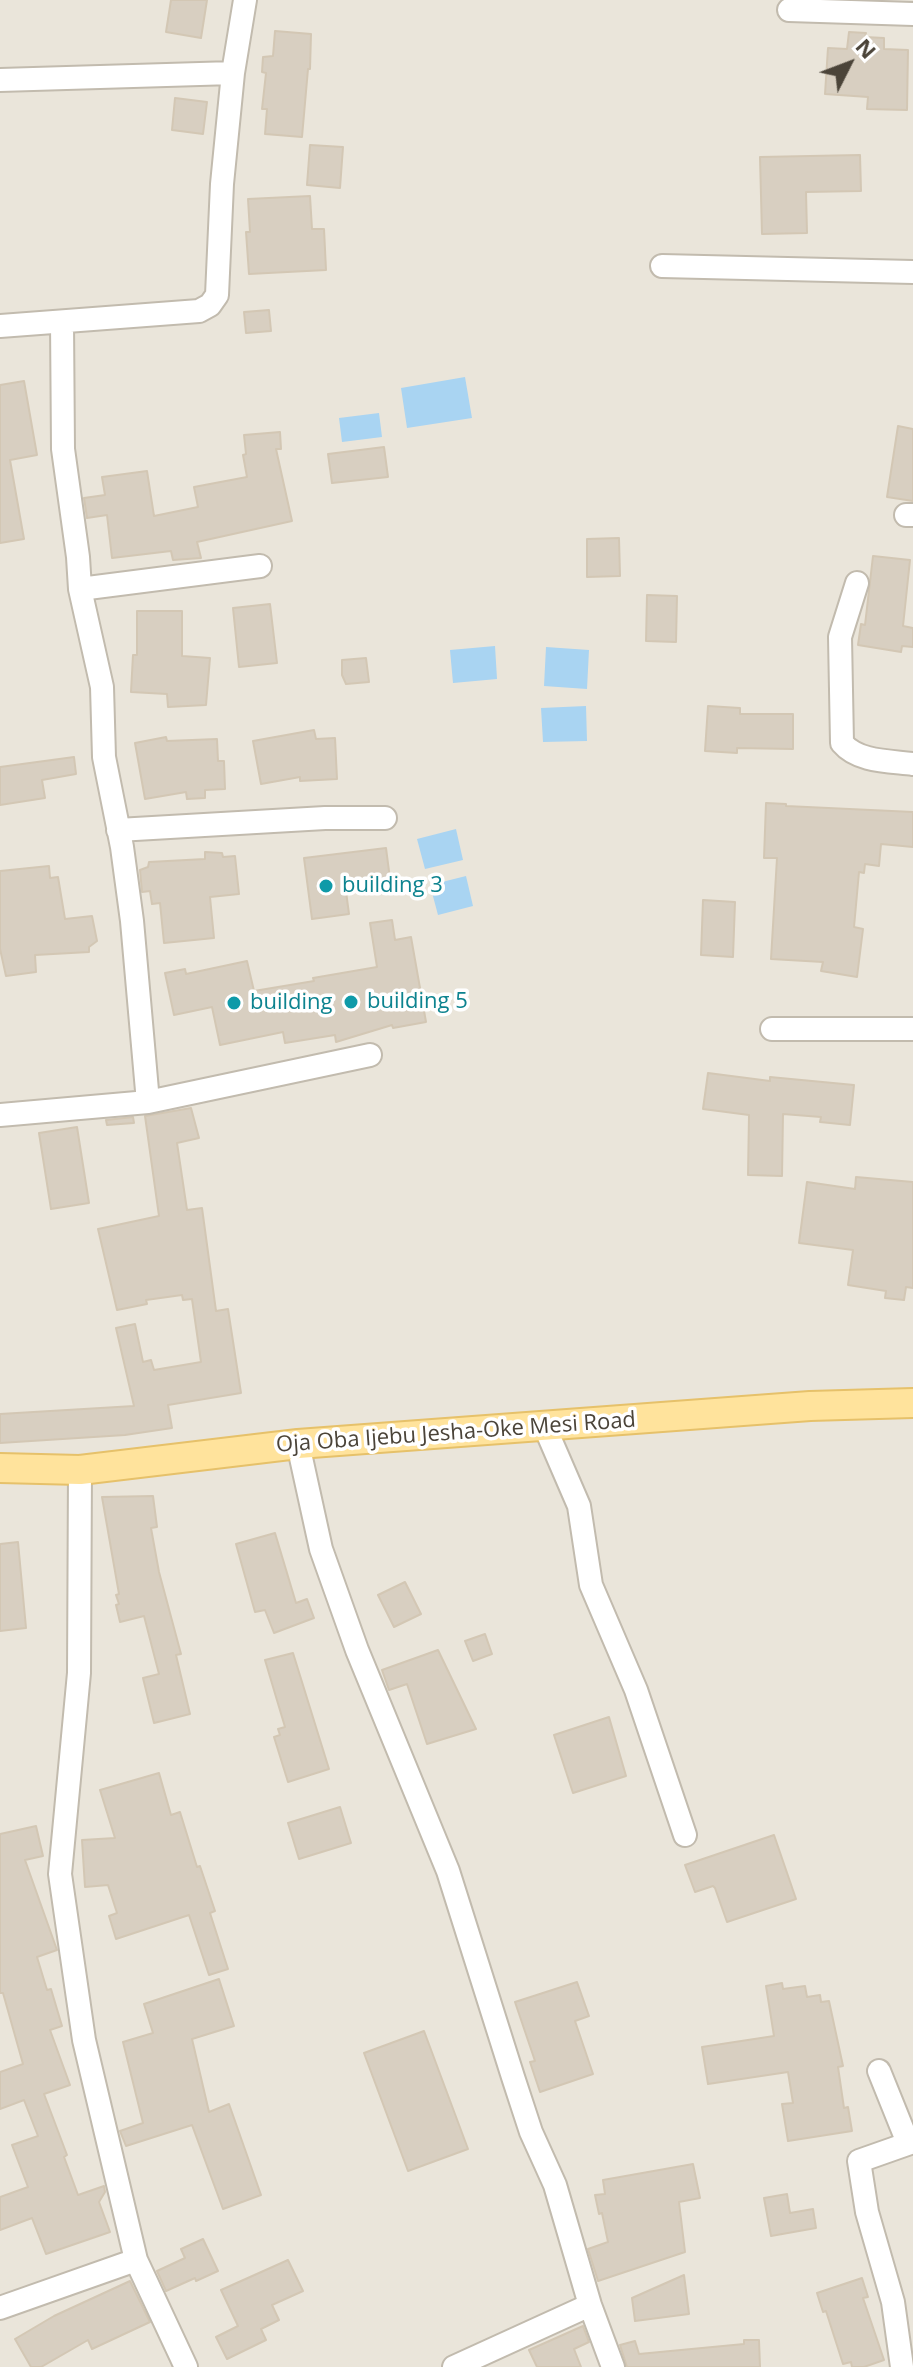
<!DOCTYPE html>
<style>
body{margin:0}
#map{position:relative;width:913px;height:2367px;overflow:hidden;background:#f6f3ec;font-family:"Open Sans",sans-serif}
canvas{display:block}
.north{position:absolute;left:809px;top:24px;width:80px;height:80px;-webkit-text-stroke:6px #fff;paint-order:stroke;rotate:48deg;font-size:22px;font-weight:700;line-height:32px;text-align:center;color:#4b4439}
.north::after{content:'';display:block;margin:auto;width:28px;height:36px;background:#4b4439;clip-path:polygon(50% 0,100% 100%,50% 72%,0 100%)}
</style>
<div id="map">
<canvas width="913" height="2367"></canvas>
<div class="north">N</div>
</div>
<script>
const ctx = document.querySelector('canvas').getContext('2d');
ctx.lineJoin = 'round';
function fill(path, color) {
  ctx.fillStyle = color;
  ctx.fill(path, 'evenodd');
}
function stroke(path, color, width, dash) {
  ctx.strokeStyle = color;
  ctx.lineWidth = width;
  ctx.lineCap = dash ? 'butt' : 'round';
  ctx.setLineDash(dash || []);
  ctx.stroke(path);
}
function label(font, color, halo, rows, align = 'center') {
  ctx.font = font + ' "Open Sans",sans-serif';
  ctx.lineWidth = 7;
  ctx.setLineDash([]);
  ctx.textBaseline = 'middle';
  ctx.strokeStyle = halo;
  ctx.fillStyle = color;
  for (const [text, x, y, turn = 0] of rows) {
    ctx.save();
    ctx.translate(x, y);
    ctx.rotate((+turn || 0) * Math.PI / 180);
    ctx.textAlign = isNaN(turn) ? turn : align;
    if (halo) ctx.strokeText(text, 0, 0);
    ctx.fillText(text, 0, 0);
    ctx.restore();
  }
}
fill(new Path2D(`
 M0,0H913V2367H0Z`), '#eae5da');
fill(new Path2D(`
 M465,377L472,418L407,428L401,388Z
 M379,413L382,437L342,442L339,418Z
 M495,646L497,679L453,683L450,650Z
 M546,647L589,650L587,689L544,686Z
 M586,706L587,741L543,742L541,708Z
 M456,829L463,860L425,869L417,839Z
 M466,876L473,906L438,915L430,885Z`), '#a9d4f2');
const building = new Path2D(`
 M171,0H207L201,38L166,32Z
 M275,31L311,34L310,69H308L302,137L265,134L267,109H262L266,73L262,72L263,57L273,56Z
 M849,32L866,33L865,37L884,38V49L908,50L907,110L867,109L868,97L825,94L828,48L847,49Z
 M175,98L207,102L203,134L172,130Z
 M310,145L343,147L340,188L307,185Z
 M860,155L861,191L806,192L807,233L762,234L760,157Z
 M310,196L312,229H324L326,270L249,274L246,232H250L248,199Z
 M269,310L271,331L246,333L244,312Z
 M24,381L37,455L10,460L24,539L0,543V385Z
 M898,426L913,429V501L887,497Z
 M280,432L281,449H276L292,521L197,542L201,558L173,560L171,551L112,558L107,515L87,518L84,498L105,495L102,477L147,471L154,516L198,507L194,487L247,477L243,455L246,454L244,435Z
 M384,447L388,477L332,483L328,454Z
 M619,538L620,576L587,577V539Z
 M873,556L910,560L903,626L913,628V647L902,646L901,652L858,645L861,624L865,625Z
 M647,595L677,596L676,642L646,641Z
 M270,604L277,663L239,667L233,608Z
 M137,611H182V656L210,658L206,705L168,707L167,694L131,692L133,655H137Z
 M366,658L369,682L346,684L342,675V660Z
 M708,706L740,708V714H793V749L737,748V753L705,751Z
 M314,730L316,739L335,738L337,779L300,781V777L261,784L253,741Z
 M166,737L167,741L217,739L218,761H224L225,789L205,790V798L187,799L186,792L145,799L135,743Z
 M74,757L76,774L42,780L45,798L0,805V767Z
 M766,803L786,804V806L913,812V847L881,844L879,866L865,864L864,873L859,872L854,927L863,929L857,977L821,971L823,962L771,959L777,858H764Z
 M386,848L390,879L345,884L349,914L312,919L304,858Z
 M205,852L222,853L223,857L235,856L239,894L210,897L214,938L164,943L160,903L152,904L150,891L142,892L140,870L148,867L149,862L205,859Z
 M49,866L50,878L58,877L65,919L92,916L97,941L89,947V952L35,955L36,972L6,976L0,949V871Z
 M703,900L735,902L733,957L701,955Z
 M392,920L395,940L411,937L426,1022L393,1028L392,1025L336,1042L335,1035L285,1043L283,1032L220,1045L212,1007L174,1015L165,973L185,969L186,974L247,961L254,991L314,981L313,978L377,967L370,923Z
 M708,1073L770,1081V1077L854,1085L850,1125L820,1122L821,1117L783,1114L782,1176L748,1175L749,1115L703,1109Z
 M191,1108L199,1138L177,1143L187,1210L202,1208L216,1311L228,1309L241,1393L168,1405L172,1428L125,1435L0,1443V1414L134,1406L116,1328L135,1324L143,1362L151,1360L154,1370L201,1362L192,1299L183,1300L182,1295L146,1300L147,1304L117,1310L98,1229L159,1216L145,1116Z
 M133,1117L134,1123L107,1125L106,1120Z
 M77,1127L89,1203L51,1209L39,1133Z
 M856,1177L913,1182V1288L906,1287L904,1300L885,1298L886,1291L848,1285L853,1250L799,1243L807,1182L855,1189Z
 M153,1496L157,1527L151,1528L159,1572L181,1654L176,1655L190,1714L154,1723L143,1678L159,1674L144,1616L120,1622L116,1605L119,1604L116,1595L119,1594L102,1497Z
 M275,1533L296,1603L307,1599L314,1618L274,1633L265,1610L255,1612L236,1544Z
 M18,1542L26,1628L0,1631V1544Z
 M405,1582L421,1614L394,1627L378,1595Z
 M485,1634L492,1654L473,1661L465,1641Z
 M438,1650L476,1729L427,1744L407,1684L389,1690L382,1670Z
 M293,1653L329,1769L288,1782L274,1737L280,1735L278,1729L285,1727L265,1660Z
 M609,1717L626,1776L573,1793L554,1735Z
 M159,1773L171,1815L180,1812L197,1867L200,1866L215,1911L210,1913L228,1969L209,1975L189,1915L116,1939L109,1916L117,1913L108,1885L85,1887L82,1840L115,1838L100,1790Z
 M340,1807L351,1843L299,1859L288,1823Z
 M36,1826L43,1856L25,1860L57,1950L37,1957L47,1990L51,1989L62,2026L50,2030L70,2085L44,2094L67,2155L64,2157L78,2195L104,2186L105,2192L99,2202L110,2232L46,2254L32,2218L0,2230V2197L28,2187L12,2145L38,2136L24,2100L0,2109V2072L23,2064L3,1993H0V1834Z
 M774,1835L796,1899L727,1922L715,1888L713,1886L695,1892L685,1865Z
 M219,1979L234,2026L192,2039L209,2112L229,2104L261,2195L223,2209L192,2125L126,2146L120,2131L143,2123L123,2042L153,2033L144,2004Z
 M577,1982L589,2016L575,2021L593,2074L540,2092L530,2062L535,2061L515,2002Z
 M782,1983L783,1989L805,1986L807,1997L820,1995L821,2002L829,2001L843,2066L838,2067L844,2108L848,2107L852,2131L788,2141L782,2104L793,2103L788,2072L708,2084L702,2047L774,2036L766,1986Z
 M424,2031L468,2149L408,2171L364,2053Z
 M693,2164L700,2198L679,2202L685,2252L598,2281L588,2249L608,2242L602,2213L599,2214L595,2195L605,2194L603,2180Z
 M787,2194L790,2213L813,2209L816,2228L771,2236L764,2198Z
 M203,2239L218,2271L196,2281L195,2278L166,2291L157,2271L185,2258L181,2249Z
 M288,2260L303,2291L272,2305L279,2320L261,2329L266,2340L227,2359L216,2337L238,2326L221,2290Z
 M684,2275L689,2314L635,2321L632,2298Z
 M862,2278L868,2297L863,2298L884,2360L864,2367H852L851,2362L843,2364L826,2311L823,2312L817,2293Z
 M130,2281L150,2322L92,2349L88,2340L41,2367H31L15,2339L54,2316Z
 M583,2326L589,2342L574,2349L581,2367H537L529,2350Z
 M744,2340H759L760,2367H627L620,2345L635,2341L639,2354L744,2344Z`);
fill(building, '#d8cfc1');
stroke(building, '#d3c7b4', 2);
const minor = new Path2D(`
 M789,10L913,14
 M0,80L233,73
 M662,266L913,272
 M0,326L199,311L210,305L217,295L222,184L233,73L245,0
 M906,515H913
 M857,583L840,637L842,743C858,762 889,761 913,764
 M80,589L260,566
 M118,830L325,818H385
 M772,1029H913
 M148,1102L370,1055
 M0,1115L148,1102L132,921L122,847L104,757L102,687L80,589L78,557L63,449L62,322
 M544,1425L579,1506L591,1585L636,1690L685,1835
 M298,1444L321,1549L357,1650L448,1871L513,2077L531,2132L555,2185L590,2305L613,2367
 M80,1470L79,1673L60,1874L84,2040L136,2260L186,2367
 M879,2071L908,2143
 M0,2308L136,2260
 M454,2367L590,2305
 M902,2367L893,2302L867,2212L859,2161L913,2142`);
const major = new Path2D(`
 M0,1468L80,1470L298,1444L810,1406L913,1403`);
stroke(minor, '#c2bbae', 26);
stroke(major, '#e6c16a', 32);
stroke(minor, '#fff', 22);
stroke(major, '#ffe39c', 28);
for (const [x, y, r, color] of [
 [326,886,8,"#0f9aa8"],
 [351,1002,8,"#0f9aa8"],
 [234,1003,8,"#0f9aa8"]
]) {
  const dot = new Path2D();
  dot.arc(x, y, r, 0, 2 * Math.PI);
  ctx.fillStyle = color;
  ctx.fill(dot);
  stroke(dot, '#fff', 3);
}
label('22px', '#0d838f', '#fff', [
 ["building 3",342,886],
 ["building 5",367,1002],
 ["building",250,1003]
], 'left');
label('22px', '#4b4439', '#fff', [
 ["Oja Oba Ijebu Jesha-Oke Mesi Road",456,1433,-4]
]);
</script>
